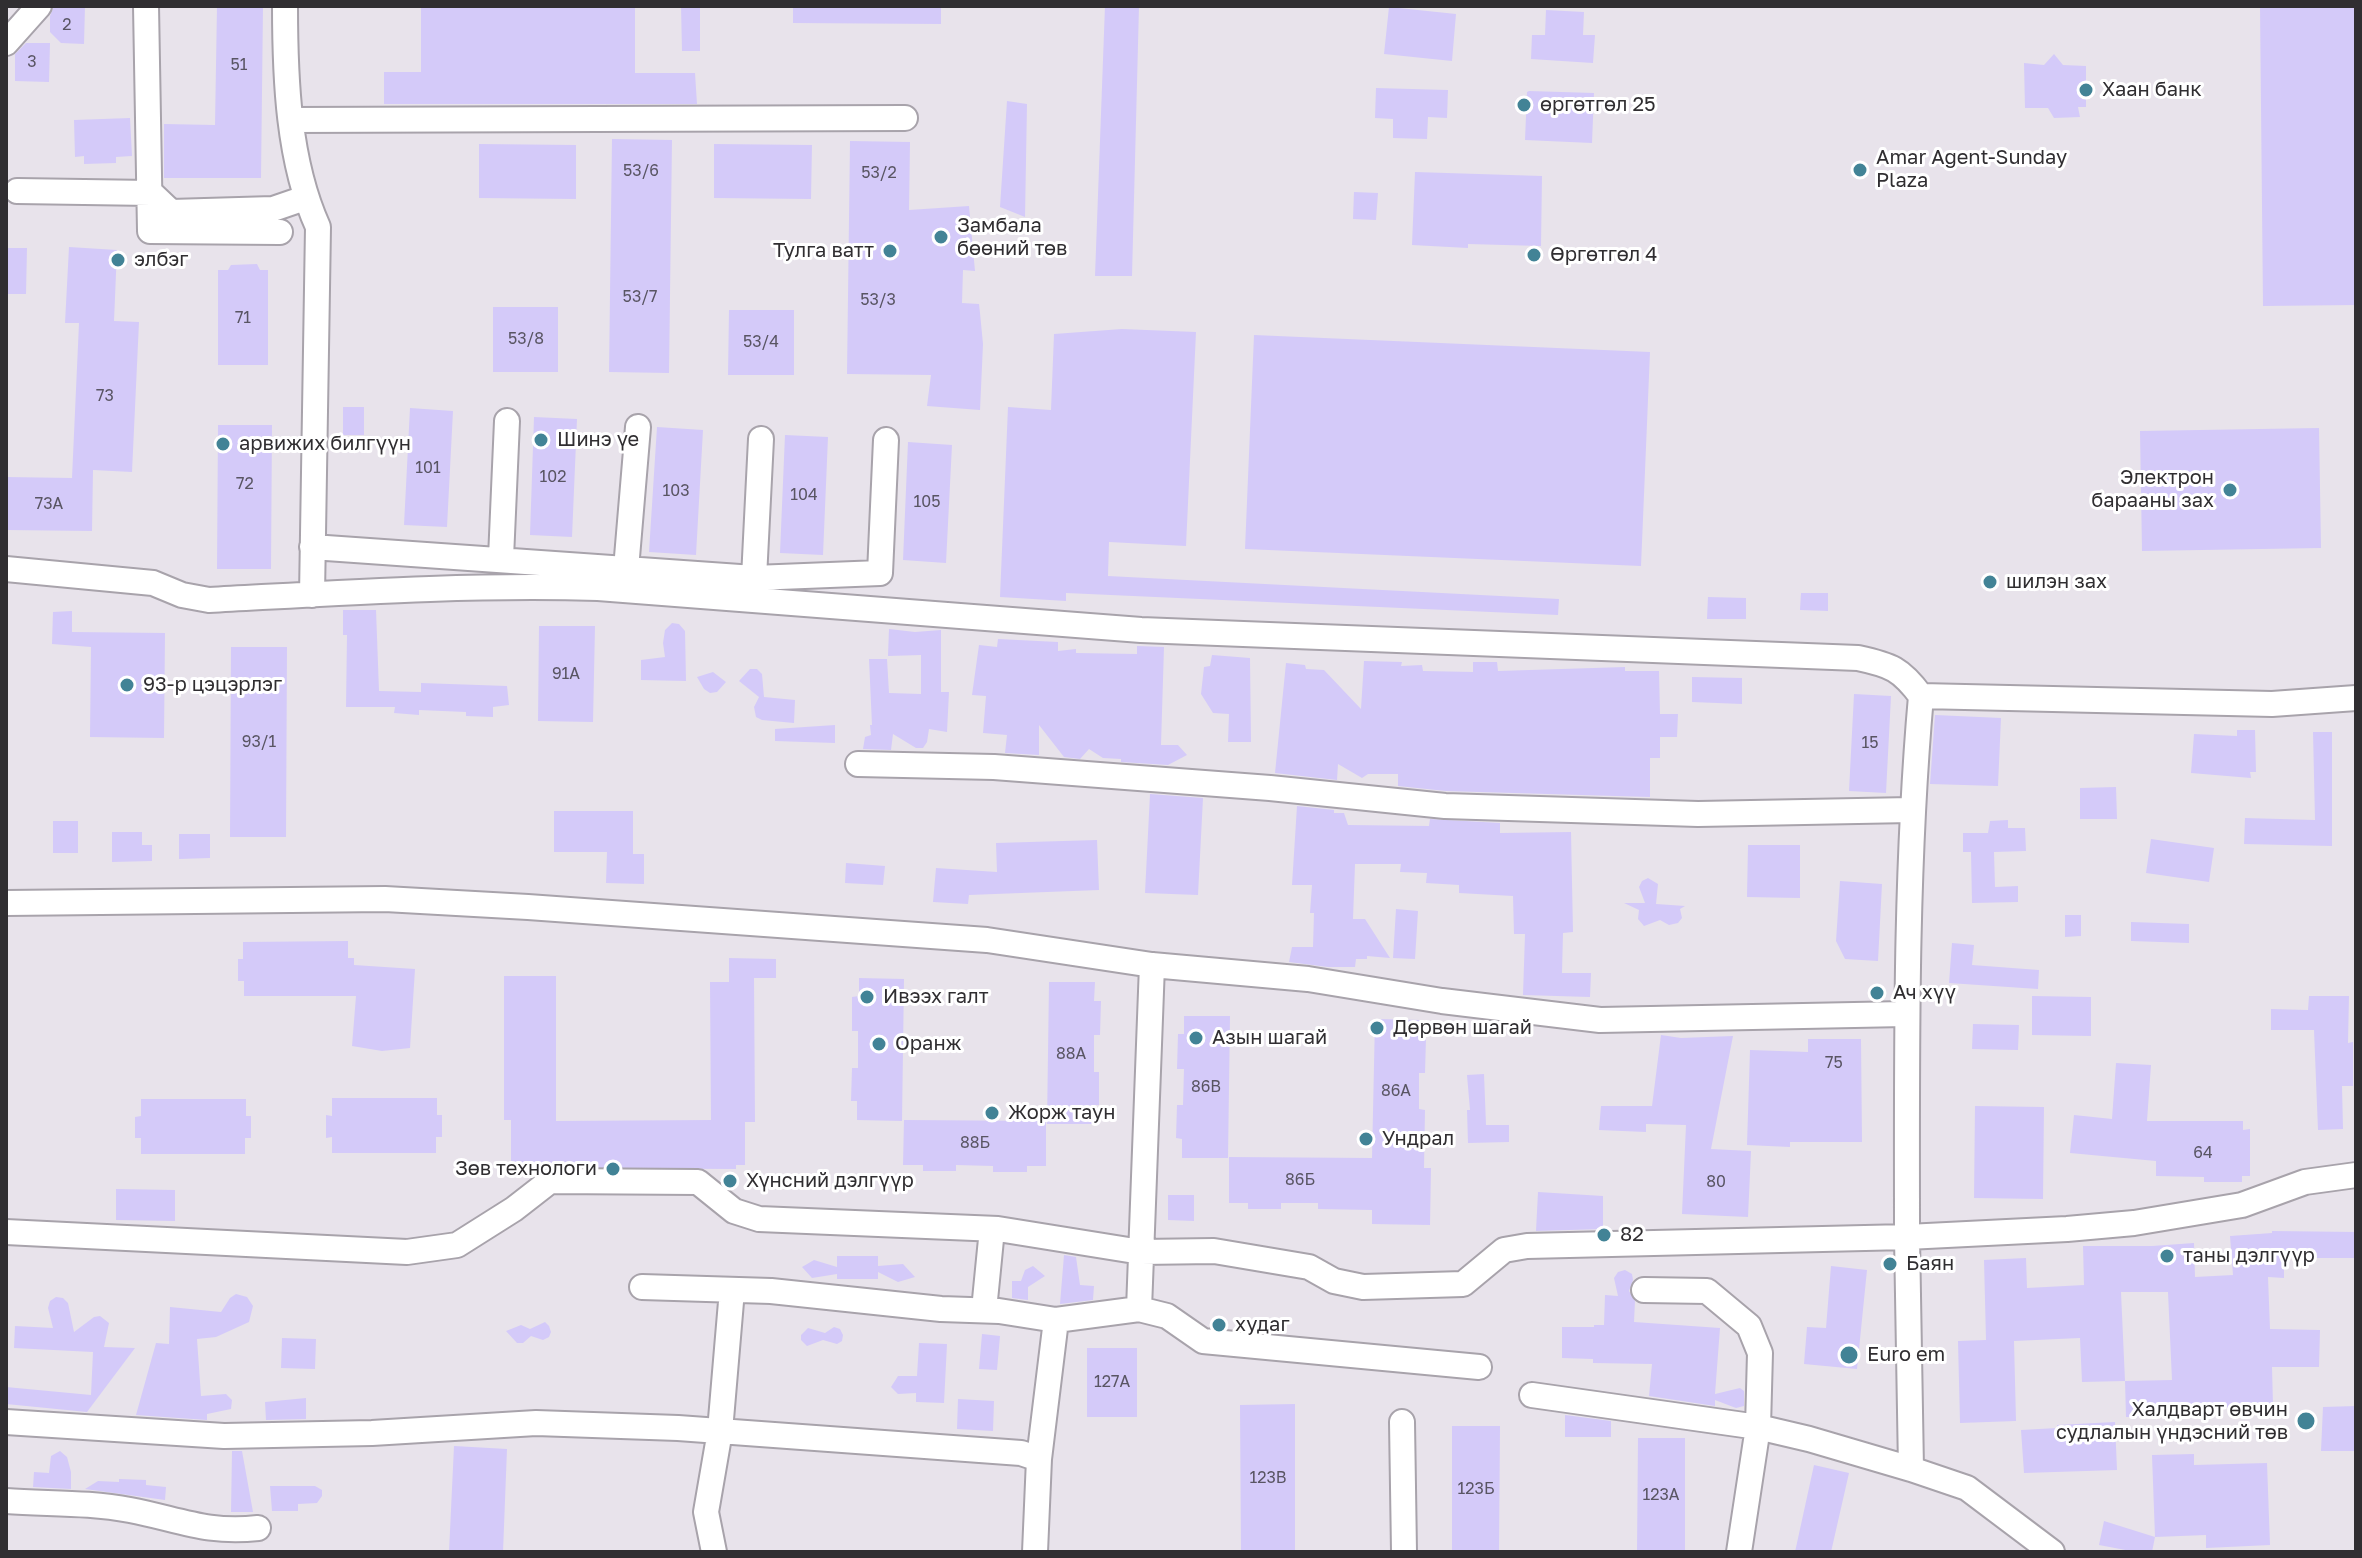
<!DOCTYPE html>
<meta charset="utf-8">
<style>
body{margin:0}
#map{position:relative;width:2362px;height:1558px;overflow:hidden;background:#e8e3eb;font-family:"Golos Text",sans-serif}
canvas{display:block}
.frame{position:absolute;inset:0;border:8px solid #302e31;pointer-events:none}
</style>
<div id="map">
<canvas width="2362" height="1558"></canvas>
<div class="frame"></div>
</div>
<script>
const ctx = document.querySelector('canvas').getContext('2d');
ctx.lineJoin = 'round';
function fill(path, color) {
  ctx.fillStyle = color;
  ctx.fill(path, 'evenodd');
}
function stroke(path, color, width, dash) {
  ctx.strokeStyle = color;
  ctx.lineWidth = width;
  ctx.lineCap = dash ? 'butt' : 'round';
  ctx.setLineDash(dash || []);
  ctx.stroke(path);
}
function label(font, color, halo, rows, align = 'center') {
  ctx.font = font + ' "Golos Text",sans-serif';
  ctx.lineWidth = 6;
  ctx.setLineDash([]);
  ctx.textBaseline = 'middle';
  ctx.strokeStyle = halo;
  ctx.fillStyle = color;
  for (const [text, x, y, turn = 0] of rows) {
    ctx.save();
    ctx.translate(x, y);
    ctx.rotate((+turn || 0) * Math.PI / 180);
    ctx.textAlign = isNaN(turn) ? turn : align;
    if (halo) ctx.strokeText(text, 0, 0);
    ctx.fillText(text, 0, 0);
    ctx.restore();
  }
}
fill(new Path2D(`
 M54,6H85L84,44L61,43L50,32V16Z
 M217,6H263L261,178H164V124L215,125Z
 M421,6H635V73H695L697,104H384V72H421Z
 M681,6H700V51H682Z
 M793,6H941V24L793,23Z
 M1105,6H1139L1132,276H1095Z
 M2260,6H2356V305L2263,306Z
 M1389,7L1456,14L1452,61L1384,54Z
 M1546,10L1584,12L1583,35H1595L1593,63L1531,59L1532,35H1545Z
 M26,43H50L49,82L15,81V54Z
 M2054,54L2063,65L2086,66V107H2078L2080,117L2054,118L2048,108H2025L2024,63L2044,65Z
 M1376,88L1448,90L1447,118L1428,117L1427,139L1393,138V119L1375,118Z
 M1529,91L1594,93L1592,143L1525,140L1527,92Z
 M1007,101L1027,104L1025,217L1000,207Z
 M130,118L132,156L116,157V163L84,164V156L75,157L74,120Z
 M612,139L672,140L669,373L609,372Z
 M850,141L910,142L909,210L969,206L975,271L963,270L962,303L979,304L980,313L983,344L980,410L927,406L931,375L847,374Z
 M479,144L576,145V199L479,198Z
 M714,144L812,145L811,199L714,198Z
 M1415,172L1542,176L1541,246L1468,244V248L1412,245Z
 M1354,192L1378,193L1376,220L1353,219Z
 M69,247L117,250L114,321L139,322L132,472L93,470L92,531L6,530V477L72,478L79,323H65Z
 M6,248H27L26,294H6Z
 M257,264L260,270H268V365H218V270H228L231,265Z
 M493,307H558V372H493Z
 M729,310H794V375H728Z
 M1122,329L1196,332L1186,546L1109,542L1108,576L1559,599L1558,615L1066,593V601L1000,597L1008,407L1051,410L1054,334Z
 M1254,335L1650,352L1641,566L1245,549Z
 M343,407H364V435H343Z
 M410,408L453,411L447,527L404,525Z
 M534,417L577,419L572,537L530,535Z
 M218,425H272L271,569H217Z
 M657,427L703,430L696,555L649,552Z
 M2319,428L2321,548L2142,551L2140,431Z
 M785,435L828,437L823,555L780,553Z
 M908,442L952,445L946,563L903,560Z
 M1801,593H1828V611L1800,610Z
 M1708,597L1746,598V619H1707Z
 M343,610H376L379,691L421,692V683L507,686L509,705L493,707V717L466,716V712L419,710V715L394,713L395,707H346L347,635H343Z
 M72,611V632L165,633L164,738L90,737L91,647L52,644L53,612Z
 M672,623L679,624L685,631L686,681L641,680V660L665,657L663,643L665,630Z
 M539,626H595L593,722L538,721Z
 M889,629L915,632L941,630V692H949L947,732L929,729L927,742L923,748H916L893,734L891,750L863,749L865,737L871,735L870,725H872L869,659H887L889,693L921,694V655L888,656Z
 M998,639L1058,642V651L1076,649V653L1137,654V646L1164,647L1161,745H1178L1187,755L1168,765L1121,762V759L1103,758L1089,749L1080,759L1064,757L1039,725V755L1005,753L1007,735L983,733L986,696L972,695L979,645L997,647Z
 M231,647H287L286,837H230Z
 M1212,655L1250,658L1251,742H1228L1229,714L1213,713L1201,694L1204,667L1210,666Z
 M1364,661L1402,662L1401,666L1422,665L1423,671L1473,672V662H1497L1498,671L1625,667V671H1659L1660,714H1678L1677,737H1660V758H1650V797L1446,791L1398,786V774H1368L1362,778L1338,764L1337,780L1275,773L1286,663L1305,665L1306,669L1324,670L1361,709Z
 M750,669H757L762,674L764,697L795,700L794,723L762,720L756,717L754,707L759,697L739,681Z
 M713,672L726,682L717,692L710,693L704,689L697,677Z
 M1692,677L1742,678V704L1692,702Z
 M1854,694L1891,696L1886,793L1849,791Z
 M1935,715L2001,718L1998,786L1930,784Z
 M835,725V743L775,741V729Z
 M2237,730H2255L2256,772H2250L2251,778L2191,773L2194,734L2237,736Z
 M2313,732H2332V846L2244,844L2245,818L2315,820Z
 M2116,787L2117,819H2080V788Z
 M1150,794L1203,798L1198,895L1145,893Z
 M1297,806L1334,810V813H1344L1348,825L1429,826L1430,819L1500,823V833L1571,832L1573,932L1563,933L1562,973H1591L1590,997L1523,995L1525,934H1514L1513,896L1459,893V885L1426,883L1427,873L1400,872L1401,864H1355L1353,919H1365L1390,958L1367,956V959H1356L1355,967H1328L1289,962L1292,947H1313L1314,913H1310L1312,885H1292Z
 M554,811H633V854H644V884L606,883L607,852H554Z
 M2008,820V828H2025L2026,851L1994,852L1995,887L2018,886V902L1972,903L1971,852H1963V833H1988L1990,821Z
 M53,821H78V853H53Z
 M112,832H142V845H152V861L112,862Z
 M179,834H210V858L179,859Z
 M2151,839L2214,848L2209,882L2146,873Z
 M1097,840L1099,890L969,895L968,904L933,902L936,868L997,872L996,843Z
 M1748,845H1800V898L1747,897Z
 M846,863L885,866L883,885L845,883Z
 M1648,878L1658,884L1656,904L1685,906L1680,909L1682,918L1678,923L1669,925L1660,920L1644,926L1638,919L1639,910L1624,903H1645L1639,887L1642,881Z
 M1840,881L1882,884L1878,961L1845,959L1836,941Z
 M1396,909L1418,911L1415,959L1393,958Z
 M2065,915H2081V936L2065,937Z
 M2131,922L2189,924V943L2131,941Z
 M348,941V958H354V965L415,969L410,1048L382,1051L352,1046L356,996H244V981H238V959H243V942Z
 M1952,943L1974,945L1972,965L2039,970L2038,989L1949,983Z
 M729,958L776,959V978H754L755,1122H745V1165H736V1169L521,1168V1163H511V1120H504V976H556V1121L711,1120L710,982H729Z
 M859,978L904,979L902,1121L857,1120V1101H851L852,1068H858V1031H852V997L859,996Z
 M1049,982H1095L1094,1001H1101L1100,1035H1094V1072H1099V1105H1093V1124H1047Z
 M2032,996L2091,997V1036L2032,1035Z
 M2309,996H2349L2348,1043L2353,1042V1086H2342L2343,1129L2318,1130L2314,1030H2271V1009L2308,1010Z
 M1184,1016H1230L1228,1158H1182V1139L1176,1138L1177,1105H1183L1184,1069H1177L1178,1034H1184Z
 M1375,1019L1420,1020V1038H1426L1425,1073H1419V1109L1425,1110L1424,1168H1431L1430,1225L1372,1224V1210L1318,1209V1203H1281V1209H1248V1203H1229V1157L1372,1158Z
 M1973,1024L2019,1025L2018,1050L1972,1049Z
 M1661,1035L1681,1038L1733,1036L1711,1149L1751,1151L1748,1217L1682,1214L1686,1125L1646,1124V1132L1599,1130L1601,1106H1652Z
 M1808,1039H1861L1862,1142H1790V1147L1747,1145L1750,1050L1808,1052Z
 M2116,1063L2151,1065L2147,1121H2243V1130L2250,1129V1176H2242V1182H2204V1177L2156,1176V1161L2070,1153L2074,1115L2112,1119Z
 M1484,1074L1486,1125H1509V1142L1468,1143L1467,1110H1470L1467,1075Z
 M332,1098H437V1115H442V1137H436V1153H332V1137L326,1138V1115L332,1116Z
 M141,1099H246V1116H251V1138H245V1154H141V1138H135V1117L141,1116Z
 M1975,1106L2044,1107L2043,1199L1974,1198Z
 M904,1120L1046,1121V1166H1027V1172H993V1166L956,1165V1171H923V1165H903Z
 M116,1189L175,1190V1221L116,1220Z
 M1538,1192L1603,1196V1229L1536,1231Z
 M1168,1195H1194V1221L1168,1220Z
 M2272,1231L2356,1232V1258H2284V1278L2268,1277L2270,1329L2320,1330L2319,1367H2272L2273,1405L2161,1412V1416L2126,1417L2125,1381L2082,1382L2080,1338L2014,1341L2016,1421L1960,1423L1958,1341L1986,1340L1984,1260L2026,1258L2027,1288L2084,1285L2083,1246H2152L2194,1243L2195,1277L2233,1275L2230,1236L2272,1233ZM2121,1292H2168L2172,1380L2125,1381Z
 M1064,1255L1076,1257L1080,1285L1094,1286L1093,1300L1060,1304Z
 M837,1256H878V1266L903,1264L915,1277L898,1282L878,1272V1279H837V1274L812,1278L802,1267L814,1260L837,1267Z
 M1033,1266L1045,1276L1028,1287V1300L1012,1298V1281H1021L1025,1270Z
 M1831,1266L1867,1270L1857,1369L1804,1364L1807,1327L1826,1328Z
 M1625,1270L1632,1274L1633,1280L1629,1291L1635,1301L1634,1322L1720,1328L1715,1394L1740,1388L1744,1391V1406L1736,1408L1715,1400V1406L1649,1396L1652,1364L1593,1363V1359L1562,1358V1327H1594V1325H1604L1605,1295L1618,1296L1614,1278L1618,1272Z
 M236,1294L247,1297L253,1306L249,1322L216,1337L197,1339L201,1396L226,1394L232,1400L231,1409L207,1414V1420L136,1415L156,1343L169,1344L170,1307L221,1312L230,1298Z
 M56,1297L63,1298L68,1303L74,1332L94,1317L100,1316L109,1323L104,1347L135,1348L87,1412L6,1404V1387L91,1395L93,1352L14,1348L15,1326L53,1328L48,1308L50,1301Z
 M545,1322L549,1326L551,1332L549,1337L543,1340L531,1336L523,1343H517L506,1331L521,1325L530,1329Z
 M834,1327L840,1329L843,1335L842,1341L837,1344L823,1340L807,1346L801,1340V1335L808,1328L825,1333Z
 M982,1334L1000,1336L997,1370L979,1369Z
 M282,1338L316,1339L315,1369L281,1368Z
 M919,1343L947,1344L944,1403L916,1402V1393L898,1394L891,1387L898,1376H917Z
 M1087,1348H1137V1417H1087Z
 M306,1398V1419L266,1420L265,1402Z
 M958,1399L994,1401L993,1431L957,1429Z
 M1295,1404V1552H1241L1240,1405Z
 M2356,1406V1451H2321L2323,1407Z
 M1565,1415L1611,1421V1437H1565Z
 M2115,1422L2117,1470L2024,1473L2021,1430L2057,1428V1425Z
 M1452,1426H1500L1499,1552H1452Z
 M1638,1438H1685V1552H1637Z
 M454,1446L507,1449L503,1552H449Z
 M60,1451L67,1457L71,1472V1489L33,1487L34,1472L49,1473L51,1456Z
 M232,1451H242L253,1512H231Z
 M2194,1454V1465L2267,1463L2270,1545L2206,1548V1535L2155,1537L2152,1455Z
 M1814,1465L1849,1473L1831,1552H1795Z
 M119,1479L146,1480V1485L166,1487L165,1500L85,1489L98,1481L119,1482Z
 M270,1486H315L322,1490V1496L317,1503L298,1504V1511H272Z
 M2104,1521L2155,1537L2152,1552H2136L2099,1545Z`), '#d4caf9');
const minor = new Path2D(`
 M146,6L150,231L280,232
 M285,6C285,78 288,161 318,227L312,595
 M6,43L39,6
 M292,120L905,118
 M17,191L151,193L171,212L273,209L305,198
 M312,547L754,578L880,573L886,440
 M501,558L507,421
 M6,569L153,583L182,595L209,600C339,593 468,584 598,588L1141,630L1858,658C1891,665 1901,669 1921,696C1905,876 1907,1056 1907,1237L2067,1229L2134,1223L2242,1205L2305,1182L2356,1175
 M626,569L638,427
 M754,578L761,439
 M1921,696L2272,704L2356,698
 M858,764L994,767L1270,788L1445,806L1698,814L1911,810
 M6,903L385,899L528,907L987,940L1152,965L1308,979L1442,1001L1600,1020L1905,1014
 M6,1232L407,1252L457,1245L514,1209L550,1181L698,1182L734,1211L759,1219L998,1229L1141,1252L1214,1251L1309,1267L1334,1281L1363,1287L1463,1284L1504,1250L1527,1246L1907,1237L1911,1469L1967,1488L2052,1552
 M642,1287L771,1291L941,1309L999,1311L1056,1320L1139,1309L1152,965
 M1644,1290L1707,1291L1749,1326L1760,1353L1758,1427L1739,1552
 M1139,1309L1167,1316L1203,1341L1479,1367
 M984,1310L992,1229
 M1532,1395L1758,1427L1809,1439L1911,1469
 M6,1422L224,1436L372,1433L536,1423L678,1428L1021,1453L1039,1459L1035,1552
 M1402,1422L1404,1552
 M1039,1459L1056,1320
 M6,1501C48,1504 88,1502 130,1510C178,1519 207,1534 258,1528
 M714,1552L706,1512L720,1431L732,1290`);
stroke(minor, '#a8a3ab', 28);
stroke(minor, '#fff', 24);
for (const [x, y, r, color] of [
 [2086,90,8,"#428396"],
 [1524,105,8,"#428396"],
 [1860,170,8,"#428396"],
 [941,237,8,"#428396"],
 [890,251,8,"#428396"],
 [1534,255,8,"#428396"],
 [118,260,8,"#428396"],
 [541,440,8,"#428396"],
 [223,444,8,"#428396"],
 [2230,490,8,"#428396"],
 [1990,582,8,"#428396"],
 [127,685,8,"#428396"],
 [1877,993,8,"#428396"],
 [867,997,8,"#428396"],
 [1377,1028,8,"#428396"],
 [1196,1038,8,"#428396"],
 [879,1044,8,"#428396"],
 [992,1113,8,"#428396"],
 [1366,1139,8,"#428396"],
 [613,1169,8,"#428396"],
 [730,1181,8,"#428396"],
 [1604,1235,8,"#428396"],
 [2167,1256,8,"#428396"],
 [1890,1264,8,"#428396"],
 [1219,1325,8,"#428396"],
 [1849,1355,10,"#428396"],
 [2306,1421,10,"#428396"]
]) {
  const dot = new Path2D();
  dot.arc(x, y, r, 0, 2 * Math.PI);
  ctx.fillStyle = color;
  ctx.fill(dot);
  stroke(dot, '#fff', 3);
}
label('16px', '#595563', null, [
 ["2",67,25],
 ["3",32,62],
 ["51",239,65],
 ["53/6",641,171],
 ["53/2",879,173],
 ["53/7",640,297],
 ["53/3",878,300],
 ["71",243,318],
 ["53/8",526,339],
 ["53/4",761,342],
 ["73",105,396],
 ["101",428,468],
 ["102",553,477],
 ["72",245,484],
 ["103",676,491],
 ["104",804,495],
 ["105",927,502],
 ["73А",49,504],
 ["91A",566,674],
 ["93/1",259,742],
 ["15",1870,743],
 ["88А",1071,1054],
 ["75",1834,1063],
 ["86В",1206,1087],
 ["86А",1396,1091],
 ["88Б",975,1143],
 ["64",2203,1153],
 ["86Б",1300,1180],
 ["80",1716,1182],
 ["127А",1112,1382],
 ["123В",1268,1478],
 ["123Б",1476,1489],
 ["123А",1661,1495]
]);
label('20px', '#302e31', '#fff', [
 ["Хаан банк",2102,90],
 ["өргөтгөл 25",1540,105],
 ["Amar Agent-Sunday",1876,158],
 ["Plaza",1876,181],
 ["Замбала",957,226],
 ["бөөний төв",957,249],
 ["Тулга ватт",874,251,"right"],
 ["Өргөтгөл 4",1550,255],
 ["элбэг",134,260],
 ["Шинэ үе",557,440],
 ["арвижих билгүүн",239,444],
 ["Электрон",2214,478,"right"],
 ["барааны зах",2214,501,"right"],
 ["шилэн зах",2006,582],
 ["93-р цэцэрлэг",143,685],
 ["Ач хүү",1893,993],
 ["Ивээх галт",883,997],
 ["Дөрвөн шагай",1393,1028],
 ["Азын шагай",1212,1038],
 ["Оранж",895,1044],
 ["Жорж таун",1008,1113],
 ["Ундрал",1382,1139],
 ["Зөв технологи",597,1169,"right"],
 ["Хүнсний дэлгүүр",746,1181],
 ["82",1620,1235],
 ["таны дэлгүүр",2183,1256],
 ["Баян",1906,1264],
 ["худаг",1235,1325],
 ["Euro em",1867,1355],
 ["Халдварт өвчин",2288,1410,"right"],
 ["судлалын үндэсний төв",2288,1433,"right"]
], 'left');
</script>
